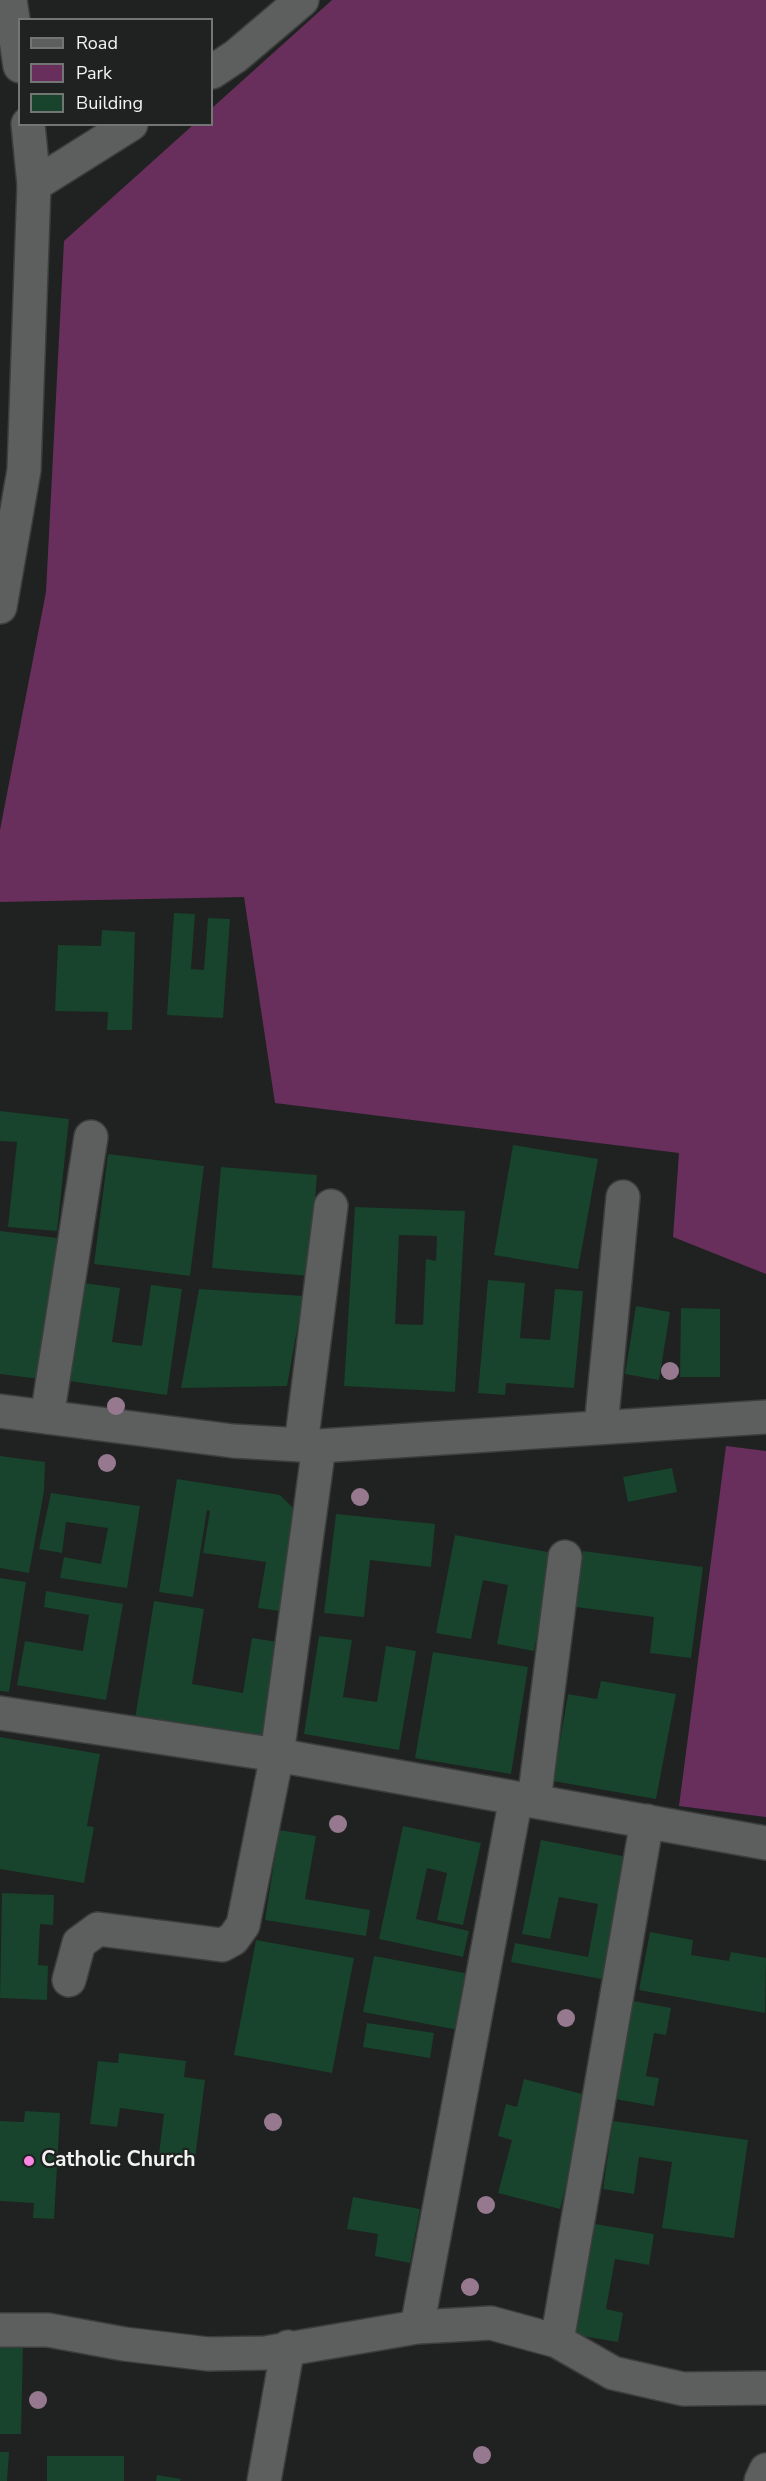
<!DOCTYPE html>
<style>
body{margin:0}
#map{position:relative;width:766px;height:2481px;overflow:hidden;background:#1f2220;font-family:"Nunito Sans",sans-serif}
canvas{display:block}
.legend{position:absolute;left:18px;top:18px;width:195px;height:108px;box-sizing:border-box;background:#1f2220;border:2px solid #737674;margin:0;padding:8px 10px;list-style:none;font-size:18px;color:#f2f4f2}
.legend li{display:flex;align-items:center;gap:12px;height:30px}
.legend b{width:30px;border:2px solid #737674}
</style>
<div id="map">
<canvas width="766" height="2481"></canvas>
<ul class="legend">
<li><b style="height:8px;background:#5c5f5d"></b>Road</li>
<li><b style="height:16px;background:#682f5c"></b>Park</li>
<li><b style="height:16px;background:#18432c"></b>Building</li>
</ul>
</div>
<script>
const ctx = document.querySelector('canvas').getContext('2d');
ctx.lineJoin = 'round';
function fill(path, color) {
  ctx.fillStyle = color;
  ctx.fill(path, 'evenodd');
}
function stroke(path, color, width, dash) {
  ctx.strokeStyle = color;
  ctx.lineWidth = width;
  ctx.lineCap = dash ? 'butt' : 'round';
  ctx.setLineDash(dash || []);
  ctx.stroke(path);
}
function label(font, color, halo, rows, align = 'center') {
  ctx.font = font + ' "Nunito Sans",sans-serif';
  ctx.lineWidth = 4.5;
  ctx.setLineDash([]);
  ctx.textBaseline = 'middle';
  ctx.strokeStyle = halo;
  ctx.fillStyle = color;
  for (const [text, x, y, turn = 0] of rows) {
    ctx.save();
    ctx.translate(x, y);
    ctx.rotate((+turn || 0) * Math.PI / 180);
    ctx.textAlign = isNaN(turn) ? turn : align;
    if (halo) ctx.strokeText(text, 0, 0);
    ctx.fillText(text, 0, 0);
    ctx.restore();
  }
}
fill(new Path2D(`
 M332,0H766V1274L673,1237L679,1153L275,1103L244,897L0,902V830L46,592L64,241L193,125L212,124V108Z
 M726,1446L766,1451V1817L679,1806Z`), '#682f5c');
fill(new Path2D(`
 M174,913L195,914L191,969L204,970L208,918L230,919L223,1018L167,1015Z
 M102,930L135,932L132,1030H107L108,1012L55,1011L58,945L101,946Z
 M0,1111L69,1119L57,1231L8,1227L17,1142L0,1141Z
 M513,1145L598,1159L578,1269L494,1255Z
 M108,1154L204,1166L190,1276L94,1264Z
 M221,1167L317,1175L309,1276L212,1268Z
 M355,1207L465,1211L455,1392L344,1386ZM399,1235L437,1236L436,1261L426,1259L423,1325L395,1324Z
 M0,1231L57,1238L40,1379L0,1374Z
 M488,1280L525,1283L520,1338L550,1340L555,1289L583,1291L574,1388L506,1383L505,1395L478,1393Z
 M83,1283L120,1288L112,1342L142,1346L151,1285L182,1289L167,1395L69,1381Z
 M199,1289L303,1296L287,1386L181,1388Z
 M636,1306L670,1312L659,1380L625,1374Z
 M681,1308L720,1309V1377H680Z
 M0,1456L45,1462L44,1491L29,1573L0,1568Z
 M672,1468L677,1492L628,1502L623,1477Z
 M177,1479L280,1495L296,1511L280,1611L258,1608L266,1562L203,1553L210,1511L207,1510L193,1597L159,1592Z
 M51,1493L140,1506L127,1588L60,1578L64,1557L101,1564L108,1528L66,1522L62,1553L39,1549Z
 M336,1514L435,1524L431,1567L370,1560L364,1617L324,1613Z
 M455,1535L553,1553L534,1651L497,1644L508,1585L483,1580L471,1639L436,1633Z
 M583,1551L703,1567L691,1658L650,1653L654,1617L576,1607Z
 M0,1578L26,1582L9,1692L0,1691Z
 M46,1591L123,1604L106,1700L17,1685L25,1641L83,1651L89,1615L44,1607Z
 M154,1601L204,1609L192,1684L243,1693L252,1638L278,1642L262,1739L135,1719Z
 M319,1636L352,1640L343,1697L377,1702L386,1646L416,1651L399,1750L304,1734Z
 M433,1652L528,1667L511,1774L415,1758Z
 M601,1681L676,1694L656,1799L553,1781L568,1694L597,1699Z
 M0,1737L100,1754L87,1826L94,1827L84,1883L0,1869Z
 M403,1826L481,1843L463,1925L437,1920L447,1873L427,1868L416,1919L469,1931L463,1957L379,1939Z
 M279,1830L316,1836L305,1899L370,1910L366,1936L265,1920Z
 M541,1840L637,1859L612,1981L511,1962L515,1943L588,1957L598,1904L559,1897L550,1939L522,1934Z
 M2,1893L54,1895L53,1925L40,1924L38,1965L48,1966L47,2000L0,1998Z
 M650,1932L693,1940L691,1955L729,1961L731,1952L766,1958L765,2013L639,1990Z
 M256,1940L354,1958L332,2073L234,2055Z
 M374,1956L475,1975L464,2031L363,2012Z
 M633,2001L671,2008L666,2035L654,2033L646,2076L659,2078L654,2106L615,2099Z
 M367,2023L434,2033L430,2058L363,2047Z
 M119,2053L186,2061L184,2077L205,2080L195,2159L159,2154L164,2114L120,2108L117,2127L90,2124L98,2061L118,2063Z
 M524,2079L590,2096L560,2209L498,2193L512,2140L498,2136L506,2104L517,2107Z
 M25,2111L60,2113L54,2219L33,2218L34,2203L0,2201V2121L24,2122Z
 M613,2121L748,2140L734,2238L662,2228L672,2162L639,2157L634,2194L603,2189Z
 M353,2197L420,2209L410,2263L375,2256L378,2234L347,2229Z
 M589,2223L654,2234L649,2265L615,2259L606,2309L623,2313L618,2342L570,2334Z
 M0,2345H23L21,2434H0Z
 M0,2452H9L7,2481H0Z
 M47,2456H124V2481H47Z
 M157,2475L181,2479L180,2481H156Z`), '#18432c');
const street = new Path2D(`
 M212,72L236,56L302,0
 M34,185L131,124
 M47,1417L91,1137
 M601,1427L623,1197
 M301,1445L331,1206
 M0,1713L277,1755L766,1843
 M534,1801L565,1557
 M69,1980L79,1943L98,1929L222,1945L233,1939L243,1925L277,1755L319,1446
 M417,2327L516,1798
 M0,2330H48L124,2344L208,2354L265,2353L417,2327L491,2323L557,2341L613,2373L683,2389L766,2388
 M557,2341L647,1821
 M264,2481L288,2347
 M761,2481L766,2470`);
const secondary = new Path2D(`
 M10,0L20,66
 M0,607L24,470L34,185L28,124
 M0,1411L233,1441L319,1446L766,1417`);
stroke(street, '#3c3e3d', 36);
stroke(secondary, '#3c3e3d', 36);
stroke(street, '#5c5f5d', 33);
stroke(secondary, '#5c5f5d', 33);
ctx.fillStyle = '#96798f';
for (const [x, y] of [
 [670,1371],
 [116,1406],
 [107,1463],
 [360,1497],
 [338,1824],
 [566,2018],
 [273,2122],
 [486,2205],
 [470,2287],
 [38,2400],
 [482,2455]
]) {
  ctx.beginPath();
  ctx.arc(x, y, 9, 0, 2 * Math.PI);
  ctx.fill();
}
for (const [x, y, r, color] of [
 [29,2161,6,"#fc86e3"]
]) {
  const dot = new Path2D();
  dot.arc(x, y, r, 0, 2 * Math.PI);
  ctx.fillStyle = color;
  ctx.fill(dot);
  stroke(dot, '#1f2220', 2);
}
label('bold 21px', '#f2f4f2', '#1f2220', [
 ["Catholic Church",41,2161]
], 'left');
</script>
